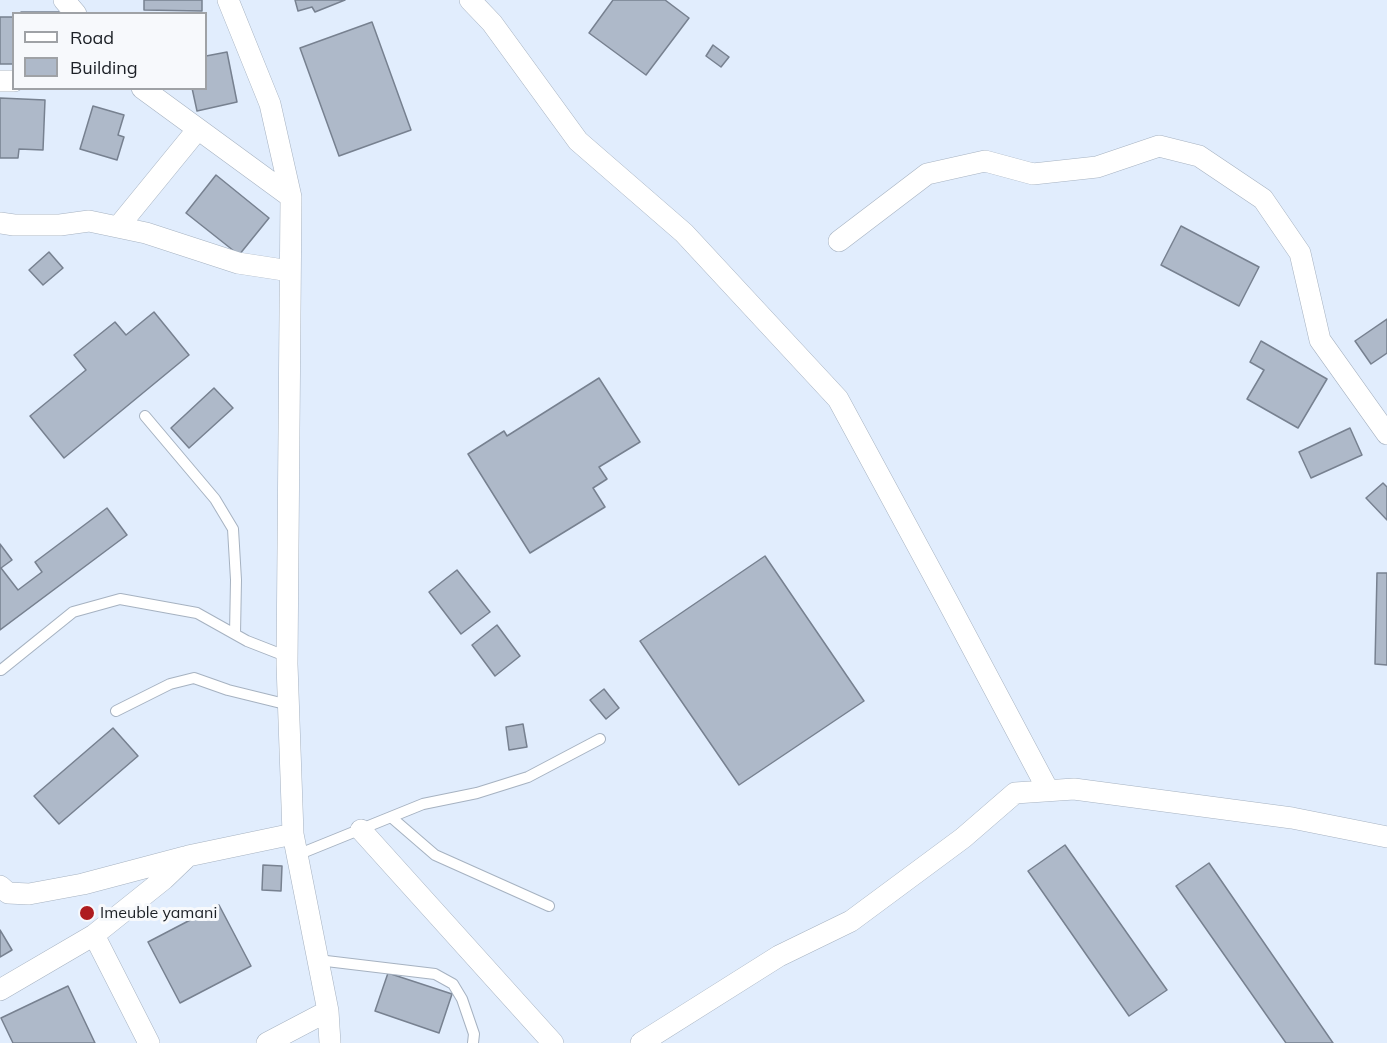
<!DOCTYPE html>
<style>
body{margin:0}
#map{position:relative;width:1387px;height:1043px;overflow:hidden;background:#e1edfd;font-family:Mulish,sans-serif}
canvas{display:block}
.legend{position:absolute;left:12px;top:12px;width:195px;height:78px;box-sizing:border-box;background:#f7f9fc;border:2px solid #9fa2a6;margin:0;padding:8px 10px;list-style:none;font-size:18px;color:#1c2026}
.legend li{display:flex;align-items:center;gap:12px;height:30px}
.legend b{width:30px;border:2px solid #9fa2a6}
</style>
<div id="map">
<canvas width="1387" height="1043"></canvas>
<ul class="legend">
<li><b style="height:8px;background:#fff"></b>Road</li>
<li><b style="height:16px;background:#aeb9c9"></b>Building</li>
</ul>
</div>
<script>
const ctx = document.querySelector('canvas').getContext('2d');
ctx.lineJoin = 'round';
function fill(path, color) {
  ctx.fillStyle = color;
  ctx.fill(path, 'evenodd');
}
function stroke(path, color, width, dash) {
  ctx.strokeStyle = color;
  ctx.lineWidth = width;
  ctx.lineCap = dash ? 'butt' : 'round';
  ctx.setLineDash(dash || []);
  ctx.stroke(path);
}
function label(font, color, halo, rows, align = 'center') {
  ctx.font = font + ' Mulish,sans-serif';
  ctx.lineWidth = 6;
  ctx.setLineDash([]);
  ctx.textBaseline = 'middle';
  ctx.strokeStyle = halo;
  ctx.fillStyle = color;
  for (const [text, x, y, turn = 0] of rows) {
    ctx.save();
    ctx.translate(x, y);
    ctx.rotate((+turn || 0) * Math.PI / 180);
    ctx.textAlign = isNaN(turn) ? turn : align;
    if (halo) ctx.strokeText(text, 0, 0);
    ctx.fillText(text, 0, 0);
    ctx.restore();
  }
}
const building = new Path2D(`
 M144,0H202V11L144,10Z
 M295,0H345L315,12L312,7L298,11Z
 M613,0H665L689,18L646,75L589,33Z
 M21,12H59V14H21Z
 M0,17H14V64H0Z
 M372,22L411,130L339,156L300,48Z
 M713,45L729,57L721,67L706,56Z
 M227,52L237,102L197,111L192,88H206V56Z
 M0,98L45,100L43,150L19,149L18,158H0Z
 M93,106L124,115L118,135L124,137L117,160L80,149Z
 M216,175L269,218L239,255L186,213Z
 M1181,226L1259,267L1239,306L1161,265Z
 M49,252L63,268L43,285L29,270Z
 M154,312L189,355L64,458L30,416L86,370L74,355L115,322L126,335Z
 M1387,319V353L1371,364L1355,341Z
 M1261,341L1327,379L1298,428L1247,399L1264,370L1250,362Z
 M599,378L640,442L599,467L607,479L593,488L605,507L530,553L468,454L504,431L507,436Z
 M214,388L233,408L189,448L171,428Z
 M1350,428L1362,455L1311,478L1299,452Z
 M1383,483L1387,487V520L1366,498Z
 M107,508L127,535L0,630V544L12,560L1,568L18,590L42,572L35,562Z
 M765,556L864,701L739,785L640,641Z
 M457,570L490,612L461,634L429,592Z
 M1377,573H1387V665L1375,664Z
 M497,625L520,656L495,676L472,645Z
 M604,689L619,708L606,719L590,700Z
 M523,724L527,747L509,750L506,727Z
 M113,728L138,756L59,824L34,796Z
 M1065,845L1167,990L1129,1016L1028,871Z
 M1209,863L1333,1043H1286L1176,886Z
 M263,865L282,866L281,891L262,890Z
 M219,905L251,966L180,1003L148,942Z
 M0,930L12,950L0,957Z
 M388,973L452,994L439,1033L375,1011Z
 M68,986L95,1043H13L1,1018Z`);
fill(building, '#aeb9c9');
stroke(building, '#778190', 1.5);
const service = new Path2D(`
 M145,416L215,499L233,529L236,580L235,634
 M1,670L73,612L120,599L197,613L247,641L288,657
 M116,711L170,684L194,678L228,690L289,705
 M391,817L435,855L549,906
 M297,855L423,804L477,793L528,777L600,739
 M318,960L435,974L453,984L462,999L474,1034L473,1043`);
const minor = new Path2D(`
 M64,0L76,14
 M228,0L270,104L291,197L287,664L293,834L328,1011L330,1043
 M470,0L492,23L578,141L684,233L838,399L948,602L1048,790
 M0,81H14
 M142,88L291,197
 M0,223L14,225H60L89,221L146,233L238,263L290,271
 M118,227L198,129
 M839,241L927,174L985,161L1033,174L1097,167L1159,146L1199,156L1263,199L1300,253L1320,340L1387,434
 M361,830L553,1043
 M0,886L8,893L29,894L83,884L185,857
 M94,935L149,1043
 M0,990L94,935L164,879L188,856L293,834
 M267,1043L328,1011
 M641,1043L779,956L851,921L963,838L1015,793L1074,789L1292,818L1387,837`);
stroke(service, '#a6b2c1', 12);
stroke(minor, '#a6b2c1', 22);
stroke(service, '#fff', 10);
stroke(minor, '#fff', 21);
for (const [x, y, r, color] of [
 [87,913,8,"#ae1c1f"]
]) {
  const dot = new Path2D();
  dot.arc(x, y, r, 0, 2 * Math.PI);
  ctx.fillStyle = color;
  ctx.fill(dot);
  stroke(dot, '#f7f9fc', 2);
}
label('16px', '#1c2026', '#f7f9fc', [
 ["Imeuble yamani",100,913]
], 'left');
</script>
